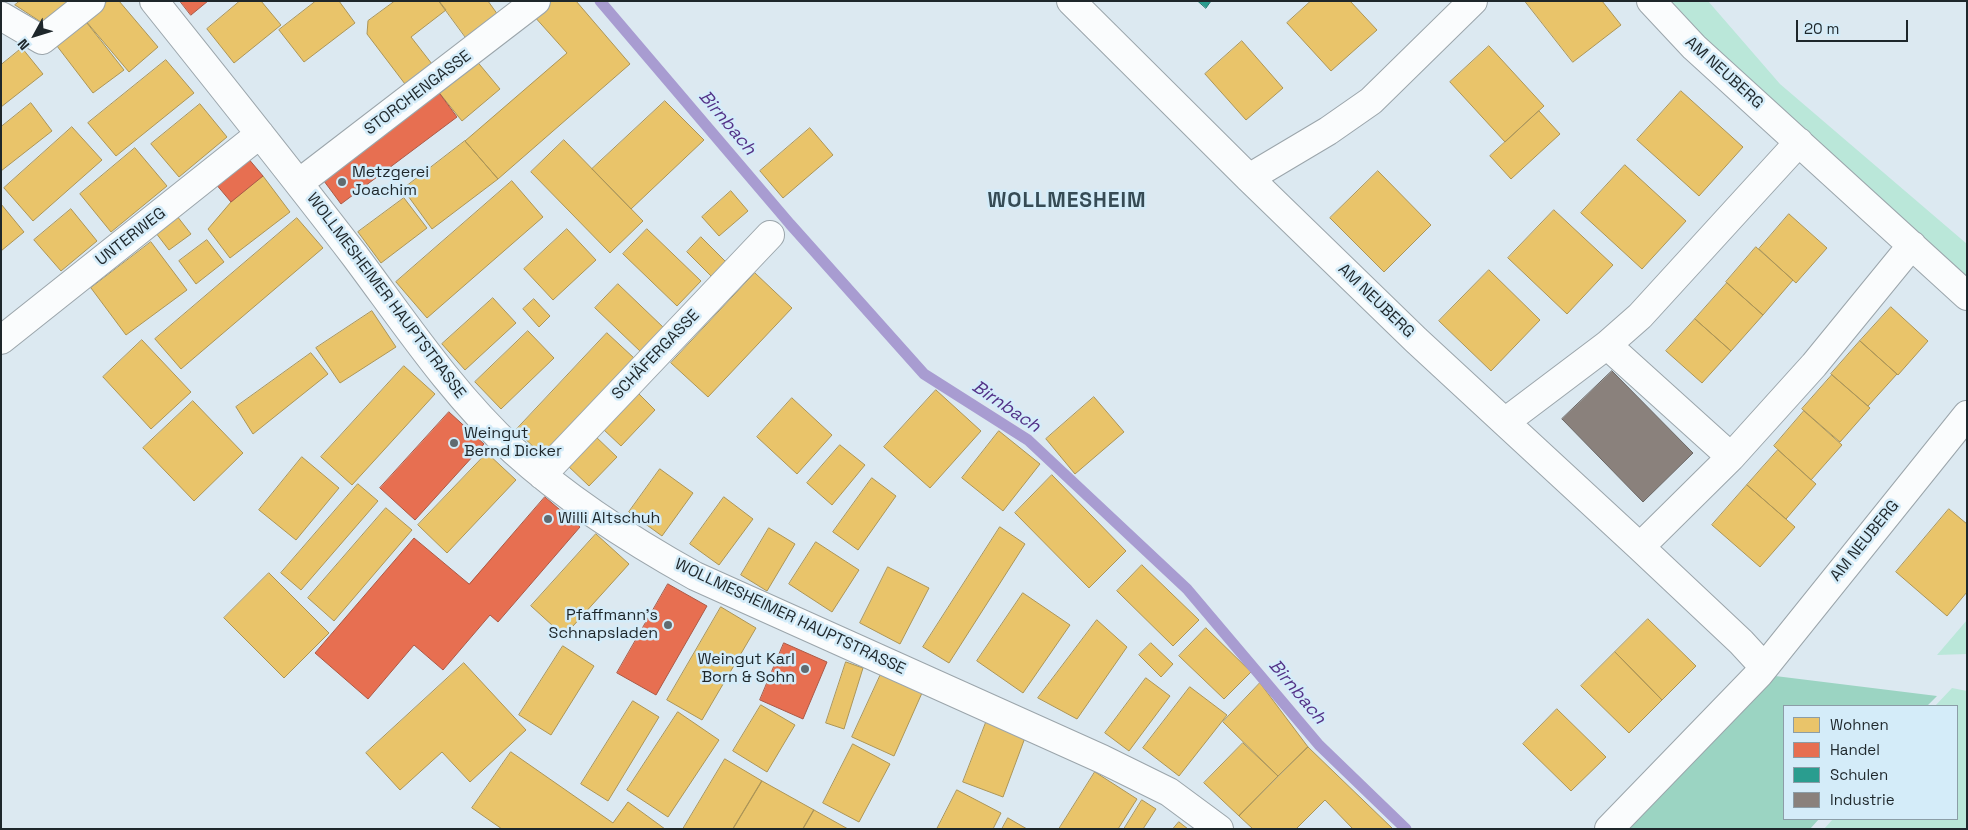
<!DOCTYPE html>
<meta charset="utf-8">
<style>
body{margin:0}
#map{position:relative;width:1968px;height:830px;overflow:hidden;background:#dce9f1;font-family:"Space Grotesk",sans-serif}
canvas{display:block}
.frame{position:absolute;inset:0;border:2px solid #1e272b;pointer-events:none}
.legend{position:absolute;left:1783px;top:705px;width:175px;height:115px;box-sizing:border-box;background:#d4ecf9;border:1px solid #8b9da7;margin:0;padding:6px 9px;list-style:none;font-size:15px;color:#1e272b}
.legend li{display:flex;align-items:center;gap:10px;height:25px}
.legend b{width:25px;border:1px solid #8b9da7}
.north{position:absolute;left:10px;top:10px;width:50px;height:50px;-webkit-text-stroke:4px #d4ecf9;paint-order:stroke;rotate:231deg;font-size:14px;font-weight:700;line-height:20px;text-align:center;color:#1e272b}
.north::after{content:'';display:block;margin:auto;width:18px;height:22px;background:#1e272b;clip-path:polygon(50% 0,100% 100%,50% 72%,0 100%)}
.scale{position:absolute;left:1796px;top:20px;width:112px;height:22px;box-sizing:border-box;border:2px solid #1e272b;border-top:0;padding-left:6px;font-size:15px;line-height:18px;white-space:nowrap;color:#1e272b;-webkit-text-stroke:4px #d4ecf9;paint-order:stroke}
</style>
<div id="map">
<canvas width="1968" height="830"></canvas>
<div class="frame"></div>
<ul class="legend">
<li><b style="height:14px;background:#e9c46a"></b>Wohnen</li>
<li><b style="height:14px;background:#e76f51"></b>Handel</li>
<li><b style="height:14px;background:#2a9d8f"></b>Schulen</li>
<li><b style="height:14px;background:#8a817c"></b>Industrie</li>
</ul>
<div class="north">N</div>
<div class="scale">20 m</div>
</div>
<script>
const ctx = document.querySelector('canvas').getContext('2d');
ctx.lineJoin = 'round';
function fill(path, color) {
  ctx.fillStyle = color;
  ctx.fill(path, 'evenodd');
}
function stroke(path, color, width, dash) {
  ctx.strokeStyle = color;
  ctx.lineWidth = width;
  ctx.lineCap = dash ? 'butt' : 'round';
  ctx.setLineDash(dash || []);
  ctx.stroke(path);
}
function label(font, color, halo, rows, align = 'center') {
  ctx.font = font + ' "Space Grotesk",sans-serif';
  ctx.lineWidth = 5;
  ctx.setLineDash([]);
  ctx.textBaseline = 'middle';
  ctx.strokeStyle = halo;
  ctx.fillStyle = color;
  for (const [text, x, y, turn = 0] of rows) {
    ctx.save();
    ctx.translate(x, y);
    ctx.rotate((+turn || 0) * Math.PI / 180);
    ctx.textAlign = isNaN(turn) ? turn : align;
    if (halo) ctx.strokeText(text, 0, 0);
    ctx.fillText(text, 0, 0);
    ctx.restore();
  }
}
fill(new Path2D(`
 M1651,1H1708L1780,84L1967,244V296Z
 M1967,620V654L1937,655Z
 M1952,688L1967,691V829H1824L1833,819H1957V706H1935Z`), '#bae7d9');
fill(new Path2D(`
 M1759,674L1937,696L1927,706H1784V819H1819L1810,829H1612Z`), '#9bd4c2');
const homes = new Path2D(`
 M20,1H73L44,24L15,5Z
 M108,1H119L158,47L129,72L85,20Z
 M240,1H261L281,25L234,63L207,29Z
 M316,1H339L355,23L304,62L279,30Z
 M395,1H439L446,10L411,37L432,64L405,84L367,34L368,21Z
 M439,1H488L498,15L467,39Z
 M549,1H576L630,64L498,179L465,141L567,53L533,15Z
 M1311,1H1350L1377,30L1331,71L1287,23Z
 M1525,1H1602L1621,25L1573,62Z
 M87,23L124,70L93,93L57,46Z
 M1242,41L1283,88L1246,120L1205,74Z
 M1489,46L1544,106L1505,142L1450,82Z
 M22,48L43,74L1,107V65Z
 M475,59L500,89L462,121L437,90Z
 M166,60L194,93L116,156L88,123Z
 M1681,91L1743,147L1699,196L1637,140Z
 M665,101L704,140L631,209L592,169Z
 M31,103L52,131L1,171V127Z
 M200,104L227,137L179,177L151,144Z
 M1539,111L1560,134L1511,179L1490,156Z
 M72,127L102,160L33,221L4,188Z
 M810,128L833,155L783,198L760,171Z
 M564,140L643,221L610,253L531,172Z
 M465,141L498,179L432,229L403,189Z
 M135,148L167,186L111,232L80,194Z
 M1625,165L1686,221L1642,269L1581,213Z
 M1378,171L1431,225L1384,272L1330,218Z
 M263,176L290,212L230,258L208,229L231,202Z
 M512,181L543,217L427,318L396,282Z
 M731,191L748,211L719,236L702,217Z
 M404,198L427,228L381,263L358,232Z
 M1,204L24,232L1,251Z
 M71,209L97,241L61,271L34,240Z
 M1554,210L1613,265L1567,314L1508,258Z
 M1789,214L1827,248L1796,283L1759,249Z
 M177,216L191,234L169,250L156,233Z
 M297,218L323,248L181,369L155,339Z
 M567,229L596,260L553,300L524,269Z
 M647,229L701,281L677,306L623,254Z
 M701,237L726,262L712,277L687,252Z
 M207,240L224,262L196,284L179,261Z
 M151,242L187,290L126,335L91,288Z
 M1756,247L1793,280L1763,315L1726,282Z
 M1489,270L1540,320L1491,371L1439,321Z
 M755,273L792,308L708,397L671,363Z
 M1727,283L1763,315L1731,351L1695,319Z
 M618,284L664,328L641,352L595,308Z
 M493,298L516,323L465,370L442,344Z
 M534,299L550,316L539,327L523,309Z
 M1891,307L1928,341L1898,375L1860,341Z
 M372,311L396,347L340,383L316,348Z
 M1695,319L1731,351L1702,383L1666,351Z
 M528,331L554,358L501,409L475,382Z
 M607,333L634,358L542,455L516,430Z
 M142,340L191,392L151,429L103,377Z
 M1860,341L1897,374L1868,406L1831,374Z
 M311,353L328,374L253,434L236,407Z
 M404,366L435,394L352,485L321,457Z
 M1832,375L1870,408L1840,442L1802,409Z
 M936,390L981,431L930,488L884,447Z
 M638,393L655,410L621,446L603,429Z
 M1094,397L1124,432L1075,474L1046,439Z
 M792,398L832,435L797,474L757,437Z
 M193,401L243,453L194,501L143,448Z
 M1804,411L1842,445L1811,480L1774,446Z
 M999,431L1040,464L1003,511L962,478Z
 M594,435L617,457L589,486L566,464Z
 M840,445L865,465L832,505L807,483Z
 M1778,450L1816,484L1786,519L1747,485Z
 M487,453L516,480L447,553L418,525Z
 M302,457L339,488L296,540L259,510Z
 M660,469L693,493L662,536L629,512Z
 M1052,475L1126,551L1089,588L1015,513Z
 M872,478L896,496L858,550L833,532Z
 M358,484L378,501L301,590L281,573Z
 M1747,485L1795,527L1760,567L1712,525Z
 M724,497L753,519L719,565L690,544Z
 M386,508L412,530L334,621L308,598Z
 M1949,509L1967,524V592L1947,616L1896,572Z
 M1000,527L1025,544L949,663L923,647Z
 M769,528L795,544L767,591L741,575Z
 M596,534L629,564L564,636L531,606Z
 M816,542L859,570L832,612L789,584Z
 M1142,565L1199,620L1173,646L1117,591Z
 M888,567L929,588L900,644L860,623Z
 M269,573L329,633L284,678L224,618Z
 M1023,593L1070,625L1023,693L977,661Z
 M721,607L756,628L702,720L667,700Z
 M1648,619L1696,666L1662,700L1615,652Z
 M1097,620L1127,647L1077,719L1038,698Z
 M1206,628L1251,672L1224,699L1179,656Z
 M1151,643L1173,664L1161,677L1139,655Z
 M563,646L594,666L551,735L519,715Z
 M1615,652L1662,700L1629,733L1581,686Z
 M846,662L863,668L844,729L826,723Z
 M464,663L526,730L470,782L442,752L400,790L366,753Z
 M881,674L922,693L894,756L852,737Z
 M1146,678L1170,696L1129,751L1105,733Z
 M1260,683L1308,747L1278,776L1223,722Z
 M1190,687L1227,715L1179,776L1143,748Z
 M633,701L659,717L608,801L581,784Z
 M761,705L795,725L767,772L733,751Z
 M1557,709L1606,757L1571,791L1523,744Z
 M678,712L719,740L668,817L627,790Z
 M987,720L1026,735L1003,797L963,782Z
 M1243,743L1278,776L1239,816L1204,783Z
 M853,744L890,764L859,822L823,803Z
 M1308,747L1393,829H1353L1325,800L1296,829H1253L1239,816Z
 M511,752L613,823L628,802L665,829H502L472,808Z
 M725,759L762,781L733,829H683Z
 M1095,772L1137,799L1118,829H1059Z
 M762,781L814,810L803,829H733Z
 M957,790L1001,813L993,829H937Z
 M1142,800L1156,809L1143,829H1124Z
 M814,810L848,829H803Z
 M1008,818L1027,829H1002Z
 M1179,822L1188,829H1173Z`);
fill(homes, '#e9c46a');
stroke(homes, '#ac9557', 1);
const shops = new Path2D(`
 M180,1H208L191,15Z
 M437,90L457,117L341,204L321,177Z
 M247,157L263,176L231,202L215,183Z
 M449,412L484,444L415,520L380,488Z
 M545,497L580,527L498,622L490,615L443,670L414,645L368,699L315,653L414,538L469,584Z
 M668,584L707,606L656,695L617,673Z
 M784,643L827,662L803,719L760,700Z`);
fill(shops, '#e76f51');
stroke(shops, '#ab5946', 1);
const schools = new Path2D(`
 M1198,1H1211L1206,8Z`);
fill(schools, '#2a9d8f');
stroke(schools, '#267a71', 1);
const industry = new Path2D(`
 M1612,371L1693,453L1643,502L1562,419Z`);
fill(industry, '#8a817c');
stroke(industry, '#6a6664', 1);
stroke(new Path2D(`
 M600,1L790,224L924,374L1028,440L1187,589L1319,745L1406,829`), '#a89cd1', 11);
const minor = new Path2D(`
 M154,1C222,86 289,170 355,256C405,323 452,394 514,451C568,500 632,541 695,576L1102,759L1169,792L1219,829
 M1071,1L1249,178L1416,340L1640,547L1741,642L1764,667
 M1651,1L1694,47L1967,296
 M1,16L42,40L91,1
 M1249,178L1328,131L1371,101L1473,1
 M299,183L536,1
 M1,340L260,134
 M1607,345L1731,457
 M1505,422L1607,345L1640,316L1799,142
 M542,475L770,235
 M1640,547L1731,457L1814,365L1912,245
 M1609,829L1759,674L1967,415`);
stroke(minor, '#9ba5ab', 30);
stroke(minor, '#fafcfd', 28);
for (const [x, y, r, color] of [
 [342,182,5,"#606b70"],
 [454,443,5,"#606b70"],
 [548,519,5,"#606b70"],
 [668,625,5,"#606b70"],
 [805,669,5,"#606b70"]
]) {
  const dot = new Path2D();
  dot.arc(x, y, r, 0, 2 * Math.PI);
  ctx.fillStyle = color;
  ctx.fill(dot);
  stroke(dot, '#d4ecf9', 2);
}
label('16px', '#1e272b', '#d4ecf9', [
 ["AM NEUBERG",1724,73,42],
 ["STORCHENGASSE",418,93,-37],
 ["UNTERWEG",131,237,-38],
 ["WOLLMESHEIMER HAUPTSTRASSE",386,296,53],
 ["AM NEUBERG",1376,301,44],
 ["SCHÄFERGASSE",656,355,-46],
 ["AM NEUBERG",1865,541,-51],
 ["WOLLMESHEIMER HAUPTSTRASSE",790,617,25]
]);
label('16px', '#1e272b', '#d4ecf9', [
 ["Metzgerei",352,173],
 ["Joachim",352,191],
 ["Weingut",464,434],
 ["Bernd Dicker",464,452],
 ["Willi Altschuh",558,519],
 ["Pfaffmann's",658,616,"right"],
 ["Schnapsladen",658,634,"right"],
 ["Weingut Karl",795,660,"right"],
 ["Born & Sohn",795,678,"right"]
], 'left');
label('italic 18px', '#533288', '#d4ecf9', [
 ["Birnbach",727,123,50],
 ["Birnbach",1006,407,34],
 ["Birnbach",1297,692,50]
]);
ctx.letterSpacing = '1px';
label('bold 21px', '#364b55', '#d4ecf9', [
 ["WOLLMESHEIM",1067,201]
]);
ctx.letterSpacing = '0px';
</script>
